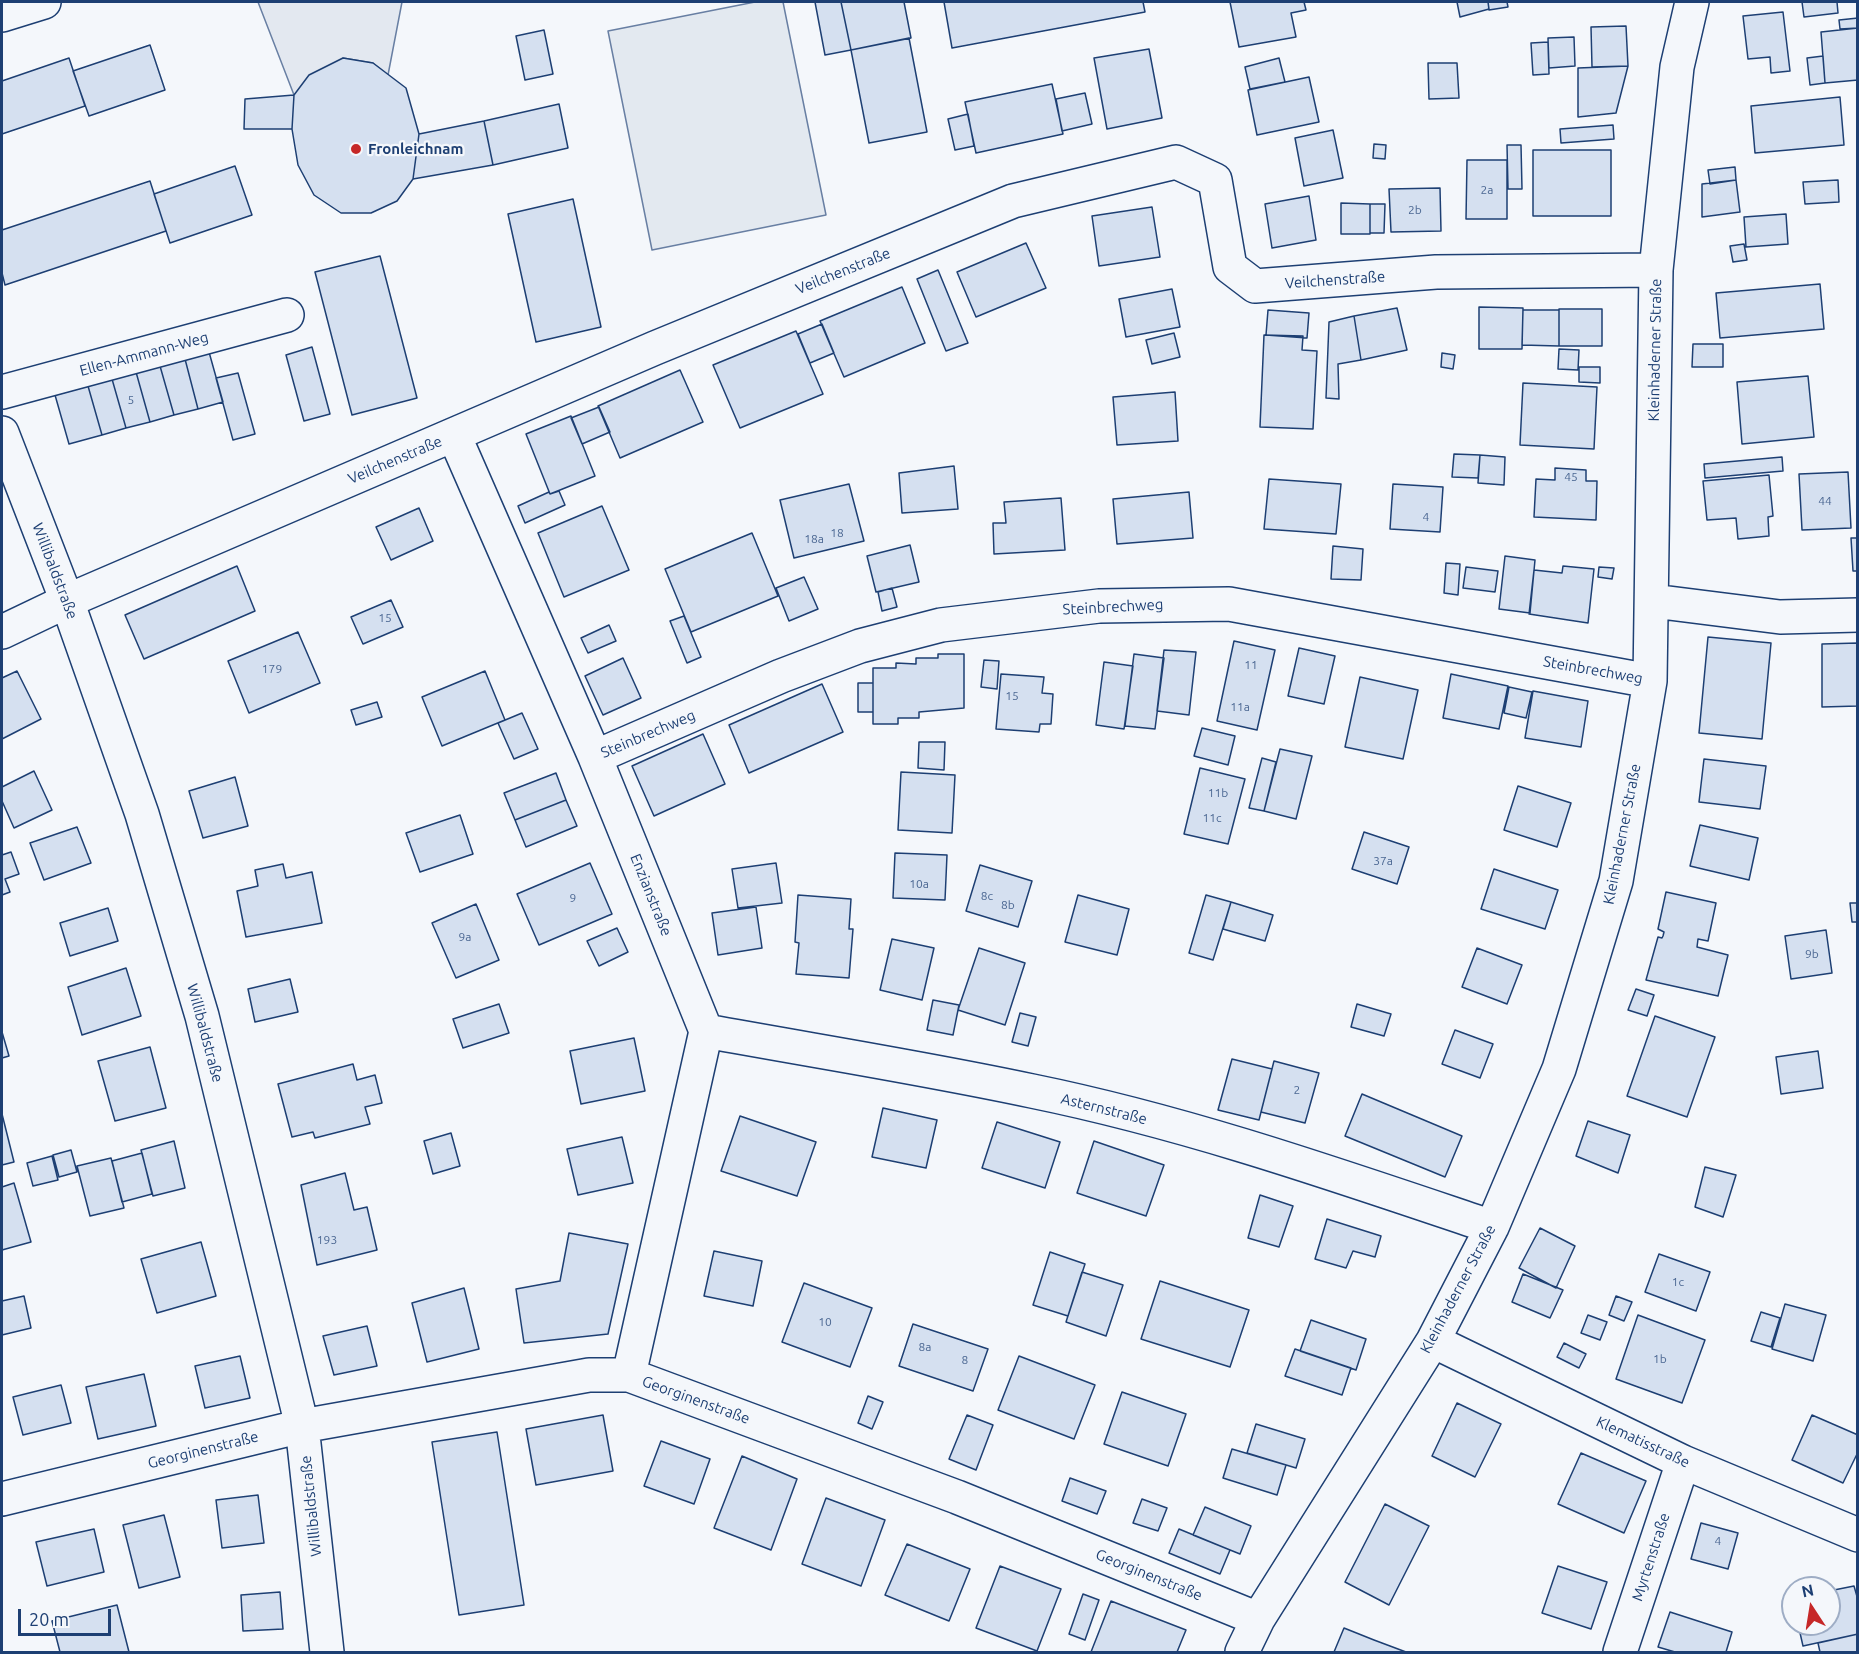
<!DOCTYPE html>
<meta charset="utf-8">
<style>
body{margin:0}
#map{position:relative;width:1859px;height:1654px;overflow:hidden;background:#f4f7fb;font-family:Ubuntu,sans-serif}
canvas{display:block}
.frame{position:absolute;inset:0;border:3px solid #1d3f73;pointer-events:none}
.north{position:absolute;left:1781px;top:1576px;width:60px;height:60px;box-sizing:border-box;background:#f4f7fb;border:2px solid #9eadc5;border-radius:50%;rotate:348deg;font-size:16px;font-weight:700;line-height:24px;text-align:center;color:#1d3f73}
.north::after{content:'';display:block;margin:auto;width:21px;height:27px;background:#c62828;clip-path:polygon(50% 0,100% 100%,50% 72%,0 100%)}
.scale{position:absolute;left:18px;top:1609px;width:93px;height:27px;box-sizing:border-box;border:3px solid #1d3f73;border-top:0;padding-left:8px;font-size:18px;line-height:21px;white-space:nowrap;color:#1d3f73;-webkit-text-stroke:4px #f4f7fb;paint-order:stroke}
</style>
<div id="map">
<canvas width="1859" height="1654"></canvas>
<div class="frame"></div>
<div class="north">N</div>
<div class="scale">20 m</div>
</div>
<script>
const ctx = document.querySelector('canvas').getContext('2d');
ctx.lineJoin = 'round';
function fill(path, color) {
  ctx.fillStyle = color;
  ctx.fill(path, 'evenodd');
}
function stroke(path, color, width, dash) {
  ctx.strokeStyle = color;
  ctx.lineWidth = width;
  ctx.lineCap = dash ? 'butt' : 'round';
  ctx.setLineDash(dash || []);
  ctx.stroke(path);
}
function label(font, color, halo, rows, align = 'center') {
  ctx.font = font + ' Ubuntu,sans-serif';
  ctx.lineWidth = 4.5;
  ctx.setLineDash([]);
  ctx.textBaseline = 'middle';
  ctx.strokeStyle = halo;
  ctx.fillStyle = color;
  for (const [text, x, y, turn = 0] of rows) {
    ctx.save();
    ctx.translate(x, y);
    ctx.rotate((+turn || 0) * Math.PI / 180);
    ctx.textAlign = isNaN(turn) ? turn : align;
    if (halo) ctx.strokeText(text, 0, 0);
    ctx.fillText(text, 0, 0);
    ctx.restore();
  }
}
const green = new Path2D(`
 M755,2H783L826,215L652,250L608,31Z`);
fill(green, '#e3e9f0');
stroke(green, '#687fa3', 1.5);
const parking = new Path2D(`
 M258,2H402L388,75L373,63L343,58L294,95Z`);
fill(parking, '#e3e8f0');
stroke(parking, '#687fa3', 1.5);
const building = new Path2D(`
 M815,2H841L851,50L825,55Z
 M841,2H904L911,38L851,50Z
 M944,2H1143L1145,12L952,48Z
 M1230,2H1304L1306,10L1291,13L1296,37L1239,47Z
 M1457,2H1488L1489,9L1460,17Z
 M1488,2H1507L1508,7L1489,10Z
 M1802,2H1837L1838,13L1804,17Z
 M1783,12L1790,71L1771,73L1770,57L1748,59L1743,16Z
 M1858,18V28L1840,29L1839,20Z
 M1626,26L1628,66L1592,67L1591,27Z
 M1858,28V80L1825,83L1821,32Z
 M544,30L553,74L525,80L516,36Z
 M1574,37L1575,66L1549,68L1548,38Z
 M909,38L927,132L869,143L851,50Z
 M1548,42L1549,74L1533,75L1531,43Z
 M150,45L165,90L89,116L73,71Z
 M1149,49L1162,118L1107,129L1094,58Z
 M1823,56L1825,83L1810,85L1807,58Z
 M69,58L85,106L2,134V81Z
 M343,58L373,63L406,88L419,134L413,179L397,201L371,213H341L314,195L298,165L292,129L294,95L309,75Z
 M1279,58L1285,82L1250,89L1245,67Z
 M1428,63H1457L1459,98L1429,99Z
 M1628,66L1616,113L1578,117V68Z
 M1309,77L1319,122L1257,135L1248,90Z
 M1052,84L1063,134L976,153L965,102Z
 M1085,93L1092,124L1062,131L1056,99Z
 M294,95L292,129H244L245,99Z
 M1840,97L1844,145L1755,153L1751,106Z
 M559,104L568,148L493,165L484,121Z
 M968,114L974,146L955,150L948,119Z
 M484,121L493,165L413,179L419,134Z
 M1613,125L1614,139L1561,143L1560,129Z
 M1333,130L1343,178L1304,186L1295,138Z
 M1374,144L1386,145L1385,159L1373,158Z
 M1507,145H1521L1522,189H1508Z
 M1533,150H1611V216H1533Z
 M1467,160H1507V219H1466Z
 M235,166L252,215L170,243L154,194Z
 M1735,167L1736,180L1710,184L1708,170Z
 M1736,180L1740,212L1702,217V184Z
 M1838,180L1839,202L1805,204L1803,182Z
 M150,181L166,231L5,285L2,273V230Z
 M1440,188L1441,231L1391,232L1389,189Z
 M1309,196L1316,240L1272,248L1265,204Z
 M573,199L601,327L536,342L508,214Z
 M1341,203L1370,204V234H1341Z
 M1370,204H1385L1384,233H1370Z
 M1152,207L1160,257L1099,266L1092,216Z
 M1786,214L1788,244L1746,247L1744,217Z
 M1026,243L1046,288L976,317L957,272Z
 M1744,244L1747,260L1733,262L1730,246Z
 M380,256L417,398L352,415L315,272Z
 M938,270L968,343L946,351L917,279Z
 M1820,284L1824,329L1720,338L1716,293Z
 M902,287L925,343L844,377L820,321Z
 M1172,289L1180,327L1126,337L1119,299Z
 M1479,307L1523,308L1522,349H1479Z
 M1397,308L1407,350L1361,360L1354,316Z
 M1559,309H1602V346H1559Z
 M1268,310L1309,313L1307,338L1266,335Z
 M1523,310H1559V346L1522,345Z
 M1354,316L1361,360L1338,364L1339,399L1326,398L1329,322Z
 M822,324L834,353L810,363L798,334Z
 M796,331L823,394L740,428L713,365Z
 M1174,333L1180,357L1152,364L1146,340Z
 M1264,335L1303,336L1302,350L1317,351L1313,429L1260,427Z
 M1693,344H1723V367H1692Z
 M312,347L330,414L304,421L286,355Z
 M1559,349L1579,350L1578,370L1558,369Z
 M209,352L223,402L198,409L185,359Z
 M1442,353L1455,355L1453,369L1441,367Z
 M185,359L198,409L174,415L160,366Z
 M160,366L174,415L150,422L136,372Z
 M1579,367H1600V383L1579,382Z
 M680,370L703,422L620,458L598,406Z
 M136,372L150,422L126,428L112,379Z
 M238,373L255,434L233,440L216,378Z
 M1808,376L1814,437L1742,444L1737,382Z
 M112,379L126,428L102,435L88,386Z
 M1523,383L1597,387L1594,449L1520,445Z
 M88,386L102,435L69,444L55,395Z
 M1175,392L1178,441L1117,445L1113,397Z
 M599,407L610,432L582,444L571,418Z
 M571,416L595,476L550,494L526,434Z
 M1454,454L1480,455L1478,478L1452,477Z
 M1480,455L1505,457L1504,485L1478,483Z
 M1782,457L1783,471L1705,478L1704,464Z
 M954,466L958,509L902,513L899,473Z
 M1555,468L1586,470V481H1597L1596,520L1534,517L1536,479L1555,480Z
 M1848,472L1851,528L1802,530L1799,474Z
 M1769,475L1773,516L1768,517L1769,536L1738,539L1736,518L1707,520L1703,481Z
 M1269,479L1341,484L1336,534L1264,529Z
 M849,484L864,541L794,558L780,500Z
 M1393,484L1443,487L1440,532L1390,529Z
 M559,491L565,505L525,523L518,506L549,492L550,494Z
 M1189,492L1193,538L1117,544L1113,499Z
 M1061,498L1065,550L994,554L993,523H1006L1004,502Z
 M602,506L629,570L564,597L538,533Z
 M419,508L433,541L391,560L376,527Z
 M752,533L778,596L691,632L665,569Z
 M1851,538H1858V571H1853Z
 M910,545L919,582L876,592L867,556Z
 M1333,546L1363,549L1361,580L1331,579Z
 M1505,556L1535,560L1530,613L1499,609Z
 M1446,563L1460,564L1458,595L1444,593Z
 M237,566L255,611L144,659L125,615Z
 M1563,566L1594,569L1588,623L1529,614L1534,570L1562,573Z
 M1466,567L1498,571L1495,592L1463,588Z
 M1599,567L1614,568L1612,579L1598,577Z
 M804,577L818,609L789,621L776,588Z
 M892,588L897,607L882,611L878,592Z
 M391,600L403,627L363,644L351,617Z
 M684,616L701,657L687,663L670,621Z
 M609,625L616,641L588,653L581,638Z
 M298,632L320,683L249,713L228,661Z
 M1708,637L1771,643L1762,739L1699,733Z
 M1234,641L1275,650L1257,730L1217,721Z
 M1858,643V706L1822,707V644Z
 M1299,648L1335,656L1324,704L1288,696Z
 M1164,650L1196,652L1189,715L1157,711Z
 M938,654H964V708L919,712V718H898V724H873V668H896V663L916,664V658H938Z
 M1134,654L1164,658L1155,729L1125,726Z
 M623,658L641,698L603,715L585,676Z
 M984,660L999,661L997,689L981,687Z
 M1104,662L1133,666L1124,729L1096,725Z
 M17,671L41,719L2,739V678Z
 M485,671L505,720L442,746L422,697Z
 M1001,674L1044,677L1042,693L1053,694L1051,724H1040L1039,732L996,729Z
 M1451,674L1508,686L1499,729L1443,718Z
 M1360,677L1418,690L1403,759L1345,747Z
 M858,683H873V712H858Z
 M822,684L843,732L749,773L729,725Z
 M1509,687L1532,692L1526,718L1504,713Z
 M1533,691L1588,701L1581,747L1525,738Z
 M377,702L382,717L356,725L351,710Z
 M522,713L538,749L514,759L498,723Z
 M1202,728L1235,736L1228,765L1194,756Z
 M703,734L725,784L654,816L632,766Z
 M919,742H945L944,770L918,768Z
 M1280,749L1312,756L1296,819L1264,811Z
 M1262,758L1276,762L1264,811L1249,808Z
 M1704,759L1766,766L1760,809L1699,802Z
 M1200,768L1245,779L1228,844L1184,834Z
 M34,771L52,810L14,828L2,801V787Z
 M901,772L955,775L952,833L898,830Z
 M556,773L566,800L515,820L504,793Z
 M235,777L248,826L203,838L189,791Z
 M1518,786L1571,803L1557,847L1504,830Z
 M566,800L577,826L526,847L515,820Z
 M460,815L473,854L420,872L406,833Z
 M1700,825L1758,838L1749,880L1690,866Z
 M77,827L91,863L44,880L30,843Z
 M1364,832L1409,847L1397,884L1352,869Z
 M11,852L19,874L5,879L10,892L2,895V855Z
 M895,853L947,855L945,900L893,898Z
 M590,863L612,914L539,945L517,894Z
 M776,863L782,903L738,908L732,869Z
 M283,864L286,878L312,872L322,923L246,937L237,891L258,886L255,870Z
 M980,865L1032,881L1018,927L966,911Z
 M1494,869L1558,890L1545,929L1481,909Z
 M1666,892L1716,903L1708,941L1698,939L1697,947L1728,955L1718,996L1646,980L1658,937L1662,938L1663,936L1664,932L1658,929Z
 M798,895L851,899L849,929H853L849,978L796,974L799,943L795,942Z
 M1078,895L1129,909L1117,955L1065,942Z
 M1206,895L1231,902L1213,960L1189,953Z
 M1231,902L1273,915L1265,941L1223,929Z
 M1850,903H1858V922H1852Z
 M476,904L499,960L456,978L432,923Z
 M756,907L762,948L718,955L712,913Z
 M108,908L118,941L70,956L60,923Z
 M617,928L628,952L599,966L587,941Z
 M1826,930L1832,973L1791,979L1785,936Z
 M892,939L934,948L922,1000L880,990Z
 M979,948L1025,963L1005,1025L958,1010Z
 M1477,948L1522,965L1507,1004L1462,987Z
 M126,968L141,1016L82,1035L68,987Z
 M290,979L298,1012L255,1022L248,989Z
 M1636,989L1654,995L1647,1016L1628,1010Z
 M933,1000L959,1005L953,1035L927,1030Z
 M499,1004L509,1033L463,1048L453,1019Z
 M1357,1004L1391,1014L1384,1036L1351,1027Z
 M1020,1013L1036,1017L1028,1046L1012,1042Z
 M1655,1016L1715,1037L1687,1117L1627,1096Z
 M1455,1030L1493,1044L1480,1078L1442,1064Z
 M2,1032L9,1056L2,1058Z
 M634,1038L645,1091L581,1104L570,1051Z
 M150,1047L166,1108L115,1121L98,1061Z
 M1818,1051L1823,1088L1781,1094L1776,1057Z
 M1232,1059L1272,1069L1259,1120L1218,1110Z
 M1274,1061L1319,1073L1305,1123L1261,1112Z
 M353,1064L357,1080L375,1075L382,1103L365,1107L370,1124L315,1138L313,1132L292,1137L278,1084Z
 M1362,1094L1462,1136L1445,1177L1345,1136Z
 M883,1108L937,1120L926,1168L872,1157Z
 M2,1114L14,1162L2,1165Z
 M740,1116L816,1142L797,1196L721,1171Z
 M1588,1121L1630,1135L1618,1173L1576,1156Z
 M997,1122L1060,1142L1045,1188L982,1168Z
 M451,1133L460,1166L433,1174L424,1141Z
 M622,1137L633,1183L578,1195L567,1149Z
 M174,1141L185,1188L153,1196L141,1150Z
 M1094,1141L1164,1165L1146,1216L1077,1193Z
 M71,1150L77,1172L59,1177L53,1155Z
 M142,1153L152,1194L122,1202L112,1161Z
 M52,1156L58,1180L33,1186L27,1163Z
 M111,1158L124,1208L90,1216L77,1166Z
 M1705,1167L1736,1175L1723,1217L1695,1207Z
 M345,1173L354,1210L367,1207L377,1250L317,1265L301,1185Z
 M14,1183L31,1242L2,1250V1187Z
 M1260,1195L1293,1206L1279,1247L1248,1238Z
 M1327,1219L1381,1236L1375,1257L1353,1251L1346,1268L1315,1259Z
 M1540,1228L1575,1246L1556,1288L1519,1268Z
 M569,1233L628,1244L608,1334L524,1343L516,1289L560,1281Z
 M201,1242L216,1296L157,1313L141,1259Z
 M714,1251L762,1261L753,1306L704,1296Z
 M1050,1252L1085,1264L1068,1316L1033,1305Z
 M1659,1254L1710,1272L1696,1311L1645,1292Z
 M1082,1272L1123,1285L1106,1336L1066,1322Z
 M1523,1274L1563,1290L1550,1318L1512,1302Z
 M1160,1281L1249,1310L1230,1367L1141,1339Z
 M804,1283L872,1308L850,1367L782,1342Z
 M464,1288L479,1349L427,1362L412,1303Z
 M24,1296L31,1328L2,1335V1301Z
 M1616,1296L1632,1302L1624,1321L1609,1315Z
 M1785,1304L1826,1315L1813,1361L1772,1349Z
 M1761,1312L1780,1318L1771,1347L1751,1341Z
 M1588,1315L1607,1322L1600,1340L1581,1333Z
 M1638,1315L1705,1340L1682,1403L1616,1379Z
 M1311,1320L1366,1339L1356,1370L1300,1351Z
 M913,1324L988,1349L973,1391L899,1366Z
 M367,1326L377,1366L334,1375L323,1336Z
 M1564,1343L1586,1354L1579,1368L1557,1357Z
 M1295,1349L1351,1368L1342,1395L1285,1376Z
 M240,1356L250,1398L205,1408L195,1366Z
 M1019,1356L1095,1385L1074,1439L998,1410Z
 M144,1374L156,1426L98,1439L86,1387Z
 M61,1385L71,1423L23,1435L13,1397Z
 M1122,1392L1186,1414L1168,1466L1104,1444Z
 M868,1396L883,1402L872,1429L858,1423Z
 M1457,1403L1501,1424L1475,1477L1432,1456Z
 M603,1415L613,1471L536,1485L526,1429Z
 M967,1415L993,1425L976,1470L949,1459Z
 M1812,1415L1858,1435V1452L1843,1483L1792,1460Z
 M1256,1424L1305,1439L1296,1468L1247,1453Z
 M497,1432L524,1605L459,1615L432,1442Z
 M661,1441L710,1459L694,1504L644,1486Z
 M1232,1449L1286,1465L1277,1495L1223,1478Z
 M1581,1453L1646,1481L1624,1533L1558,1504Z
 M742,1456L797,1479L771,1550L714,1528Z
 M1070,1478L1106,1491L1097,1514L1062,1501Z
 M258,1495L264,1543L222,1548L216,1500Z
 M826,1498L885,1520L861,1586L802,1564Z
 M1142,1499L1167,1508L1158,1531L1133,1523Z
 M1385,1504L1429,1526L1389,1605L1345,1582Z
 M1205,1507L1251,1526L1240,1554L1193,1535Z
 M164,1515L180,1577L139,1588L123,1525Z
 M1701,1523L1738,1533L1728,1569L1691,1559Z
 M94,1529L104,1572L47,1586L36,1542Z
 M1179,1529L1230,1550L1220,1574L1169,1553Z
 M907,1544L970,1569L949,1621L885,1595Z
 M1000,1566L1061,1589L1037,1651L976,1628Z
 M1558,1566L1607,1582L1591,1629L1542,1613Z
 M1854,1586L1858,1600V1634L1803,1646L1798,1624H1829V1591Z
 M280,1592L283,1629L243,1631L241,1595Z
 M1083,1594L1099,1600L1085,1640L1069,1634Z
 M1111,1601L1186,1630L1177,1652H1091Z
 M117,1605L129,1652H60L52,1621Z
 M1670,1612L1732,1632L1726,1652H1675L1658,1647Z
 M1344,1628L1374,1640L1406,1652H1334Z
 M1858,1634V1652H1820L1818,1643Z`);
fill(building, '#d5e0f0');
stroke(building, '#1d3f73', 1.5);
const minor = new Path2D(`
 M2,15L44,2
 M2,392L287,315
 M2,433L67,601L142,814L202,1016L302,1426L327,1652
 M454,435L595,757L706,1031L629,1375
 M1653,601L1780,617L1858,615
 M2,632L67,601L655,348L1013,201L1176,162L1215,180L1230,267L1255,286L1436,272L1656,270
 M595,757L781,676L860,646L941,625L1099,606L1229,604L1650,681
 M706,1031C815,1051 924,1068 1032,1091C1189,1123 1340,1176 1492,1227
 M1433,1341L1683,1462L1858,1535
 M2,1499L302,1426L589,1375H629L957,1497L1258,1619
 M1242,1652L1258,1619L1433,1341L1492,1227L1559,1069L1616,881L1650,681L1656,270L1677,67L1692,2
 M1620,1652L1683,1462`);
stroke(minor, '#1d3f73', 36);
stroke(minor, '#f4f7fb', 33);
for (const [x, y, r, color] of [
 [356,149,6,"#c62828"]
]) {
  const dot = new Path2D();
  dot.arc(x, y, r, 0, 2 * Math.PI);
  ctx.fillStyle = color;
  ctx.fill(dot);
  stroke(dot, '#f4f7fb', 2);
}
label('12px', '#4b6792', null, [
 ["2a",1487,190],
 ["2b",1415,210],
 ["5",131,400],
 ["45",1571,477],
 ["44",1825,501],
 ["4",1426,517],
 ["18",837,533],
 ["18a",814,539],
 ["15",385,618],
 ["11",1251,665],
 ["179",272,669],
 ["15",1012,696],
 ["11a",1240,707],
 ["11b",1218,793],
 ["11c",1212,818],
 ["37a",1383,861],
 ["10a",919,884],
 ["8c",987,896],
 ["9",573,898],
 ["8b",1008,905],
 ["9a",465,937],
 ["9b",1812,954],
 ["2",1297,1090],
 ["193",327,1240],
 ["1c",1678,1282],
 ["10",825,1322],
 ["8a",925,1347],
 ["1b",1660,1359],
 ["8",965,1360],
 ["4",1718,1541]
]);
label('bold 15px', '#1d3f73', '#f4f7fb', [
 ["Fronleichnam",368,149]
], 'left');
label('15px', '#1d3f73', '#f4f7fb', [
 ["Veilchenstraße",843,271,-22],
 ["Veilchenstraße",1335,280,-4],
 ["Kleinhaderner Straße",1655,350,-89],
 ["Ellen-Ammann-Weg",144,354,-15],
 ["Veilchenstraße",395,460,-23],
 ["Willibaldstraße",55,571,69],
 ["Steinbrechweg",1113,607,-3],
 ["Steinbrechweg",1593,670,10],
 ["Steinbrechweg",648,734,-23],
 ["Kleinhaderner Straße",1622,834,-79],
 ["Enzianstraße",651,895,68],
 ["Willibaldstraße",205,1033,75],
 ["Asternstraße",1104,1109,14],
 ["Kleinhaderner Straße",1458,1289,-62],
 ["Georginenstraße",696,1400,20],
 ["Klematisstraße",1643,1442,25],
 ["Georginenstraße",203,1450,-14],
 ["Willibaldstraße",311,1506,-96],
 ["Myrtenstraße",1651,1557,-72],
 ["Georginenstraße",1149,1575,22]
]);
</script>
